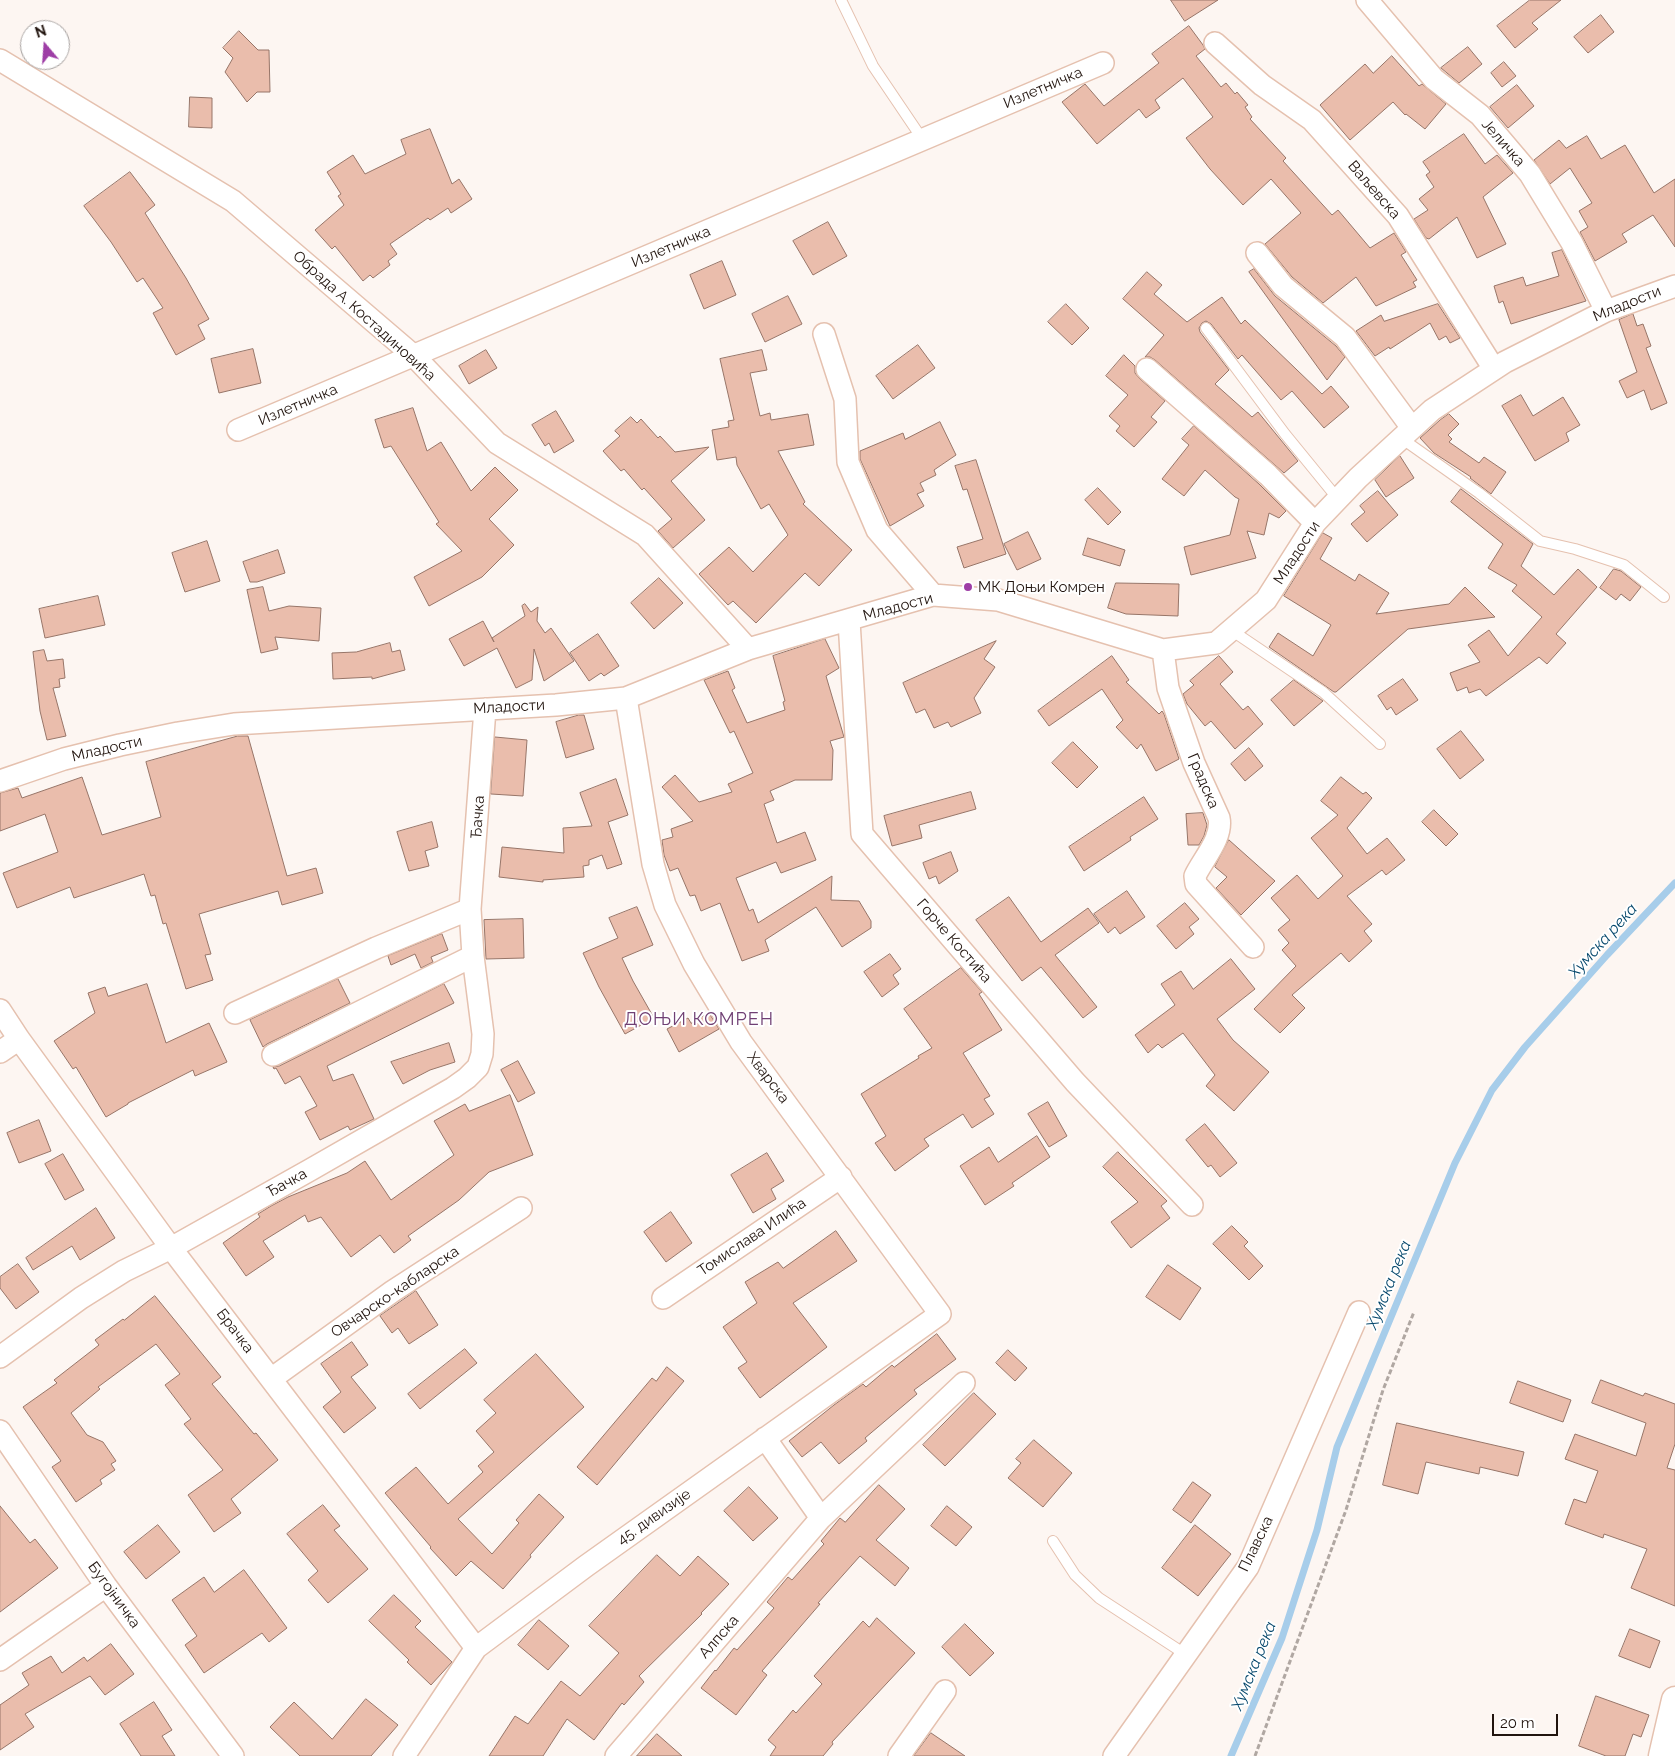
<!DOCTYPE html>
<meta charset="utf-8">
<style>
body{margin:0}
#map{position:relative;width:1675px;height:1756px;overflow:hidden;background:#fdf6f2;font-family:Raleway,sans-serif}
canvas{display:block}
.north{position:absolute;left:20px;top:20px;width:50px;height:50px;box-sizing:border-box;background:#fff;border:1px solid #a6a19f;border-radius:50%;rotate:342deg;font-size:14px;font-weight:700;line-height:20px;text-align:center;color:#21140e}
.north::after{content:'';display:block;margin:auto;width:18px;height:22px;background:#9e3ea6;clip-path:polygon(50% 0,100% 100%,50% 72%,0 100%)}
.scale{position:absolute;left:1492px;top:1714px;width:66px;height:22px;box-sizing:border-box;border:2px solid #21140e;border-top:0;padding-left:6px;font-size:15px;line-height:18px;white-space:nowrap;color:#21140e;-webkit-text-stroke:4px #fff;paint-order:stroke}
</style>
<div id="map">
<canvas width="1675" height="1756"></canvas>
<div class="north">N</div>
<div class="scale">20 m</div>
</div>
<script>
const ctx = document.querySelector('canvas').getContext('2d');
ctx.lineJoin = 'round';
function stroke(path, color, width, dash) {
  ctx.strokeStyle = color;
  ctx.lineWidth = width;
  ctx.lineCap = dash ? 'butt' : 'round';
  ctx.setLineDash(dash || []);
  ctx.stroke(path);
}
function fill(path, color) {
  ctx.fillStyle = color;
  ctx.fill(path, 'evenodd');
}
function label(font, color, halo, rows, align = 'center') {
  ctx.font = font + ' Raleway,sans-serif';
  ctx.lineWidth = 4;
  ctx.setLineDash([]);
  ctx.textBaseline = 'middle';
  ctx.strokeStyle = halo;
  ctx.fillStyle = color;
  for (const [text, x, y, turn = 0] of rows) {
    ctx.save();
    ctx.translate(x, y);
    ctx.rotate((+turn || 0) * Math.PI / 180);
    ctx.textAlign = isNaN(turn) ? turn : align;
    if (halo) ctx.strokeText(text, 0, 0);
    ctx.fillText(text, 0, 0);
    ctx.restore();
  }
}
stroke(new Path2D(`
 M1231,1756L1282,1638L1317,1530L1337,1447L1455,1163L1492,1090L1525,1047L1607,955L1675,883`), '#a7cdea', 7);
const building = new Path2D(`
 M1171,0H1218L1185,21Z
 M1530,0H1561L1532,23L1538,29L1515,48L1497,26Z
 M1601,15L1614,32L1588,53L1574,37Z
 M1189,26L1203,45L1205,49L1196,56L1221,87L1226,83L1235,94L1237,92L1248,105L1245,107L1252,117L1250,119L1286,158L1283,161L1332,215L1338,210L1370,248L1394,233L1406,252L1401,255L1417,280L1413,282L1416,287L1376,306L1356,277L1323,303L1292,277L1265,244L1301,213L1271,179L1243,205L1210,169L1186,138L1213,117L1183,78L1155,100L1160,108L1146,118L1139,109L1097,144L1062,102L1085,84L1104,106L1159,63L1152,54Z
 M239,31L258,50H269L270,92H257L247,102L225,72L233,58L223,48Z
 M1468,47L1482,64L1459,83L1441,68Z
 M1392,56L1419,86L1422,84L1446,104L1425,129L1406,114L1405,115L1393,102L1350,140L1320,105L1365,64L1373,73Z
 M1504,62L1516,76L1502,87L1491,73Z
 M1517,85L1534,106L1508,128L1490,107Z
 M190,97L212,98V128L189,127Z
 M430,129L452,184L459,179L472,199L451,213L448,208L430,220L428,218L390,244L397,254L388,261L390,265L373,278L370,275L363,281L335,246L332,249L315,230L344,205L338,196L341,194L327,172L353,155L365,174L406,154L401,140Z
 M1464,134L1485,164L1497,155L1513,173L1483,197L1506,244L1477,258L1457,217L1429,239L1426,238L1414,219L1428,210L1419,199L1434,187L1426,175L1430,172L1423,162Z
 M1587,136L1601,159L1625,145L1654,193L1675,179V247L1653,215L1622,234L1627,242L1595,261L1580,232L1588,227L1579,211L1592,203L1570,168L1550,184L1534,160L1559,140L1566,148Z
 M130,172L155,205L145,213L186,278L209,319L198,325L205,339L176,355L153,313L163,308L143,278L137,282L111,242L84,206Z
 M828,222L847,256L813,275L793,241Z
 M1562,250L1586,301L1511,324L1503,301L1499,303L1494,286L1523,277L1526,286L1559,276L1552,253Z
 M722,261L736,295L704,309L690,275Z
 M1254,269L1275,296L1336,346L1345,357L1327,380L1249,272Z
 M1147,272L1162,285L1154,294L1187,322L1222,297L1241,324L1245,320L1322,394L1331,386L1349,407L1324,428L1292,391L1281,400L1242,355L1238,359L1211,324L1206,321L1202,323L1199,328L1200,332L1229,370L1215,384L1252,417L1258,412L1298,461L1284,473L1155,360L1150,357H1145L1164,335L1123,299Z
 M788,296L802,324L765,342L752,314Z
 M1066,304L1089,328L1072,345L1048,322Z
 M1438,304L1460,338L1450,343L1446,336L1439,340L1430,323L1390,349L1389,347L1375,356L1356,331L1381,315L1384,321Z
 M1633,314L1637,326L1643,324L1651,346L1646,348L1667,403L1651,410L1644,390L1627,398L1619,381L1637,372L1619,320Z
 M918,345L935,368L893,399L876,376Z
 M253,349L261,383L219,393L211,359Z
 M486,350L497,368L469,384L459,366Z
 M762,350L767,370L750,373L760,416L770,413L771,420L808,414L814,445L778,451L805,502L803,504L852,550L819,586L805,573L756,623L733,601L728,605L699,574L729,547L753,572L788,535L769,504L761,509L737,465L736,457L717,460L712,430L729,427L728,421L734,420L720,359Z
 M1124,355L1135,366V373L1139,378L1165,401L1151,417L1157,422L1134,447L1116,431L1120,426L1109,416L1128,395L1106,376Z
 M1521,395L1533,416L1563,397L1580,425L1566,433L1569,441L1535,461L1502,406Z
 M413,408L427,451L441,442L471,491L495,467L518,490L489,519L514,545L482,577L429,606L414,577L462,551L436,524L439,522L391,446L384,448L375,420Z
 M556,411L574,441L554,453L549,443L545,446L532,425Z
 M1449,414L1459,424L1448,435L1452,439L1449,442L1479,463L1484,457L1506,472L1491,494L1470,478L1471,477L1434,453L1420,438L1440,420Z
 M631,417L637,423L641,419L658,438L660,436L675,452L709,447L671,481L705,520L673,548L658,531L672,519L644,488L642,490L624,469L621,471L603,451L620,436L615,431Z
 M940,422L956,455L934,470L936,475L920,483L924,491L917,494L924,506L890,526L860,459V451L903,433L905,439Z
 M1194,426L1259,484L1286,511L1279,518L1269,513L1264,535L1247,531L1256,558L1191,575L1184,547L1230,535L1239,499L1235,497L1205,470L1184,496L1162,479L1189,445L1182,439Z
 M1400,456L1414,478L1386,497L1375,480Z
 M976,460L1006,554L964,568L957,547L983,539L967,489L963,490L955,466Z
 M1098,488L1121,512L1108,525L1085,500Z
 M1461,489L1533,544L1521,566L1554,595L1578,569L1597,587L1556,634L1566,643L1547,664L1539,657L1486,696L1480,689L1469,693L1467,687L1457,691L1450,673L1480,662L1468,645L1489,630L1508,656L1542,617L1512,591L1517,585L1488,568L1503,544L1451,502Z
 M1378,491L1398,515L1367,542L1351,524L1365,512L1360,506Z
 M1028,532L1041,559L1017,570L1004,544Z
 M1323,533L1332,538L1320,559L1355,581L1359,574L1389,593L1376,614L1449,604L1465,587L1495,617L1408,629L1336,692H1334L1269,647L1278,633L1313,656L1331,625L1284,596Z
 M1088,538L1125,550L1120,566L1083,555Z
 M207,541L220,581L185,592L172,553Z
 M278,550L285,573L257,582H250L243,562Z
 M1614,569L1621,571L1641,587L1630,601L1621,594L1616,600L1600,588Z
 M659,578L683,603L654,629L631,603Z
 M1116,583L1179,584L1178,616L1126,614L1108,608Z
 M263,587L269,611L289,606L321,608L319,641L275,637L278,649L261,653L247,590Z
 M98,596L105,625L45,638L39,609Z
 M525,604L531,612L538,607L537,621L545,633L551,628L574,661L544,681L534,649L532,680L516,688L497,648L464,666L449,639L483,621L494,642L492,638L525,616L522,606Z
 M598,634L619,666L604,676L601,673L589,681L570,653Z
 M825,639L839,668L826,676L844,737L830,741L833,750L832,780H795L770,791L774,800L764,804L777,843L805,832L816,860L781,873L776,862L736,878L749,911L753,909L758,923L832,876L831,900L859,901L871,921V928L842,947L816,907L765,940L769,951L742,961L720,903L701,911L695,895L690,896L678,868L670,871L664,855L662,840L673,837L671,829L693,821L662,787L675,775L699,802L732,792L728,784L753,773L734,731L730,733L704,680L728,671L735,688L732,690L747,723L785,710L783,702L785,701L773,656Z
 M996,641L984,659L995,667L974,698L981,713L951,727L948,722L934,728L925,709L916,713L903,683Z
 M390,643L392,652L400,650L405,670L372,679V677L333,679L332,653L356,652Z
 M44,650L47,661L63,659L65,678L59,679L60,687L53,688L66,736L47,740L40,711L33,652Z
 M1112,656L1129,680L1126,682L1159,714L1162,711L1164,714L1179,759L1156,771L1141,744L1137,749L1116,727L1123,720L1102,689L1049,726L1038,711Z
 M1219,656L1233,672L1220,684L1243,710L1248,706L1263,724L1235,749L1211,721L1205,726L1187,704L1183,694L1194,685L1190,681Z
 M1403,679L1418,700L1396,715L1391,707L1387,710L1378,696Z
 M1294,680L1323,701L1294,726L1271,700Z
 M579,715H584L594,749L566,758L556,722Z
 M1461,731L1484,760L1460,779L1437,749Z
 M238,736H248L287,876L316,868L323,893L282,905L278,891L199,914L211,954L205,955L213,980L186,989L166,923L163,924L155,895L151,896L144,874L74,898L70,887L17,908L3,873L58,852L45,814L0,831V793L18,788L22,798L82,777L102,835L161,817L146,762Z
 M495,737L527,740L523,796L491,794Z
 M1073,742L1098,767L1077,788L1052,763Z
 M1249,748L1263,766L1245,781L1231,764Z
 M1341,777L1363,794L1366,792L1372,798L1347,828L1367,854L1387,838L1405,860L1386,875L1382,870L1347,896L1372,924L1364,931L1372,941L1349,962L1341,953L1292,995L1305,1008L1280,1033L1254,1009L1296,966L1282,950L1289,943L1278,930L1290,920L1271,898L1297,875L1318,899L1343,876L1311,838L1338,815L1321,801Z
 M616,779L628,815L608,822L622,864L607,869L602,855L589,860V865L583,866L584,877L543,880V882L499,877L502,847L564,853L563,828L592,826L580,793Z
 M971,792L976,809L919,825L922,838L892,846L884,816Z
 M1144,797L1158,819L1130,837L1131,840L1084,871L1069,847Z
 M1434,810L1458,834L1446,846L1422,822Z
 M1203,813L1207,825L1204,836L1199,845H1188L1186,814Z
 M432,822L438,847L425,851L429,866L409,871L397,832Z
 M1229,840L1275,881L1241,915L1216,888L1227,877L1215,867Z
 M951,852L958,871L939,884L936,876L929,879L923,863Z
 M1127,891L1145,917L1120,934L1115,927L1108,933L1094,914Z
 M1009,897L1041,942L1088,908L1099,923L1055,955L1097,1007L1083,1018L1041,967L1022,981L976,920Z
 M1185,903L1199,919L1189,927L1194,934L1176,949L1157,926Z
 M637,907L653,945L622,958L633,981L654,1018L625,1034L599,987L583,953L618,938L609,918Z
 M523,919L524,958L486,959L484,920Z
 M442,934L448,950L431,957L433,962L421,968L415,954L391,965L388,956Z
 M890,954L901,969L893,975L899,984L882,997L864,972Z
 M1231,959L1255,989L1217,1019L1233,1040L1269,1072L1234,1111L1206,1086L1215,1075L1183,1033L1162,1048L1158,1044L1148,1053L1135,1035L1175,1005L1161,984L1181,971L1193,989Z
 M961,968L982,992L979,994L1002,1030L963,1053L990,1096L984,1099L994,1114L972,1128L963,1114L924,1139L929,1146L895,1171L875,1143L886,1136L861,1094L919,1058L918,1056L932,1048L904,1009Z
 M338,979L350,1003L267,1044L263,1047L250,1020Z
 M147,984L166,1043L209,1023L227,1062L195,1076L193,1070L128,1103V1104L106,1117L76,1067L73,1069L54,1041L95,1013L88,993L105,987L108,996Z
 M444,984L454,1003L327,1066L333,1081L353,1074L374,1119L350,1130L348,1126L320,1140L305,1112L317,1106L300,1076L285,1084L276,1068L274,1069L273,1067L279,1066Z
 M709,1013L719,1029L679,1052L667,1029L688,1018L691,1023Z
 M449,1043L455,1062L430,1070L403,1084L391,1062Z
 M518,1061L535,1093L518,1102L501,1070Z
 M510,1095L533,1155L489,1172L459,1200L408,1236L411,1240L394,1253L380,1235L351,1257L321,1217L308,1222L305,1215L263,1241L274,1257L246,1276L223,1243L260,1217L258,1214L271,1206L288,1197L347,1173L365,1161L391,1200L454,1155L434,1121L465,1104L469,1111Z
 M1048,1102L1067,1136L1049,1147L1028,1114Z
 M39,1120L51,1151L19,1163L7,1133Z
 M1205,1124L1237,1163L1220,1177L1211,1165L1208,1167L1186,1140Z
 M1037,1136L1050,1157L1012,1183L1014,1186L985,1205L960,1166L989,1147L998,1162Z
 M1118,1152L1167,1201L1161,1206L1170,1218L1131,1248L1111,1222L1138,1202L1103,1167Z
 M767,1153L784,1181L771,1189L776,1199L753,1213L731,1175Z
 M63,1154L84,1190L65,1200L45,1164Z
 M96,1208L115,1238L80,1260L72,1246L33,1270L26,1258Z
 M671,1212L692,1243L666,1262L644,1232Z
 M1232,1226L1248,1242L1244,1246L1263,1266L1249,1280L1213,1244Z
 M836,1231L857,1261L793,1303L827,1347L760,1398L738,1368L747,1362L723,1327L757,1303L745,1282L778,1262L783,1268Z
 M18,1264L39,1292L16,1309L0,1288V1277Z
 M1168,1265L1201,1288L1180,1320L1146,1297Z
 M416,1291L438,1325L409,1344L398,1328L392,1333L380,1316Z
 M155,1296L221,1377L212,1384L254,1434L256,1433L278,1460L231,1499L241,1513L214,1532L188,1495L223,1470L184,1424L191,1419L165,1385L180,1374L156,1344L98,1387L100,1389L71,1413L87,1435L103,1442L116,1461L111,1464L115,1470L100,1480L102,1484L76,1502L52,1467L61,1461L23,1407L57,1383L54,1380L99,1345L95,1340L123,1319L124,1320Z
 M937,1334L956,1359L914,1390L917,1394L865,1438L867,1441L839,1464L821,1442L802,1457L789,1441L834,1405L863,1384L866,1387L892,1365L894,1367Z
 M352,1342L368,1365L351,1377L376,1408L344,1433L323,1407L341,1392L321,1364Z
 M465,1349L477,1363L420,1409L408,1394Z
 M1008,1350L1027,1368L1015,1381L996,1363Z
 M536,1354L584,1407L458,1519L492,1554L519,1523L516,1520L539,1494L564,1517L530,1555L531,1557L503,1589L471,1561L456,1576L430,1548L431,1547L385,1493L416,1467L448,1504L483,1472L478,1466L494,1452L476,1431L496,1413L484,1400Z
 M667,1367L684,1381L597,1485L577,1467L652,1378L656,1381Z
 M1601,1380L1643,1396L1645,1393L1675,1404V1444L1667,1468L1675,1470V1606L1631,1588L1647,1549L1604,1534L1603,1538L1565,1524L1574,1499L1586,1503L1598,1471L1565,1459L1575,1434L1636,1456L1646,1423L1592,1403Z
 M1518,1381L1571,1400L1563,1422L1510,1403Z
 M974,1393L996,1414L945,1466L923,1445Z
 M1397,1423L1524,1452L1518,1476L1480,1467L1479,1474L1426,1462L1418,1494L1383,1485Z
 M1034,1440L1072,1473L1043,1507L1008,1478L1021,1463L1016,1459Z
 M1193,1482L1211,1495L1191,1523L1173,1510Z
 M879,1485L905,1509L876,1540L909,1568L895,1586L860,1556L818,1603L820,1604L762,1671L767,1675L736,1715L701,1688L715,1670L716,1671L734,1648L737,1650L774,1608L767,1602L788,1577L792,1580L824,1544L821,1541L840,1518L845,1522Z
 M749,1487L778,1518L753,1541L724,1511Z
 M323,1505L340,1526L334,1530L368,1569L328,1603L308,1580L318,1571L287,1534Z
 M0,1506L30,1543L35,1539L58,1568L0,1612Z
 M947,1506L972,1527L956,1546L931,1526Z
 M158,1525L180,1552L146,1579L124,1552Z
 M1195,1525L1231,1554L1198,1596L1162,1568Z
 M657,1555L680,1576L698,1556L729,1584L701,1613L702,1614L639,1676L644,1682L624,1705L622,1703L594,1740L567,1719L543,1756H489L515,1716L528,1724L561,1681L580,1696L619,1653L589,1626Z
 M244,1570L287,1628L269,1642L262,1633L204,1673L185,1645L197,1636L172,1600L204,1577L214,1592Z
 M394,1595L421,1621L415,1627L452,1662L431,1685L407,1662L409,1660L369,1621Z
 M877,1618L915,1653L832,1742L833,1744L823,1756H770L776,1747L768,1740L793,1710L796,1713L822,1684L814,1676L863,1621L869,1627Z
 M539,1620L569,1646L548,1670L518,1645Z
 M965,1624L994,1653L970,1676L942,1647Z
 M1630,1629L1660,1641L1650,1668L1619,1656Z
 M111,1644L134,1674L105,1695L90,1676L25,1714L34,1727L0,1750V1705L29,1685L22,1673L51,1656L62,1673L84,1657L87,1661Z
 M1596,1696L1649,1715L1641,1737L1633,1734L1625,1756H1606L1579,1746Z
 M366,1699L398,1725L371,1756H300L270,1727L294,1702L332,1739Z
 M154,1702L172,1730L162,1736L175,1756H141L120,1724Z
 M931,1733L965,1756H914Z
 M657,1734L682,1756H637Z`);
fill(building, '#eabdac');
stroke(building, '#977568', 1);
const service = new Path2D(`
 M841,0L873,66L923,140
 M1206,328L1285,434L1338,499
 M1401,438L1479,493L1540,541L1575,549L1624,565L1664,597
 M1231,630L1323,692L1380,744
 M1053,1541L1075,1575L1099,1598L1185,1654`);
const minor = new Path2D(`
 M1367,0L1434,79L1480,115L1530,174L1572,243L1606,311
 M1215,43L1262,85L1312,120L1398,216L1494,369
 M0,60L233,201L414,356L497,443L645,535L748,649
 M1257,253L1283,286L1345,337L1412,428
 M824,334L845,399L848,462L877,530L933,595
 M1147,369L1268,475L1315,523
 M238,430L1103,63
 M849,621L862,834L1075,1082L1192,1205
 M1163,650L1168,688L1194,763L1219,818C1223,838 1203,859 1195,876L1196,884L1253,947
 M0,781L64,759L120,745L178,733L234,724L556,705L626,698L748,649L933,595L998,600L1163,650L1216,643L1266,600L1315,523L1358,478L1432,410L1505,362L1606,311L1675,286
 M0,1010L19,1039L171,1248L476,1648
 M235,1013L376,948L470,909
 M0,1052L19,1039
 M273,1055L473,956
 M663,1298L841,1177
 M0,1357L81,1298L124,1271L171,1248L310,1170L453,1088L467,1078L478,1067L482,1054L483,1034L473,956L470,909L485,709
 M271,1379L393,1291L521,1208
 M0,1431L106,1586L233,1756
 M765,1438L821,1518
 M0,1660L106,1586
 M404,1756L476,1648L586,1566L940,1314L741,1042L694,964L665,905L653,864L626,698
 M616,1756L821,1518L964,1383
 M899,1756L945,1691
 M1114,1756L1248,1567L1359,1312`);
const tertiary = new Path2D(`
 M1662,1756L1675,1700`);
stroke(service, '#e5c1af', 12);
stroke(minor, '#e5c1af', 24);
stroke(tertiary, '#e5c1af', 29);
stroke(new Path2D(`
 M1255,1756L1346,1510L1383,1390L1414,1312`), '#b0a7a2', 3, [5, 2.5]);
stroke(service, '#fff', 10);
stroke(minor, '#fff', 21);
stroke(tertiary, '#fff', 26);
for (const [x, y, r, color] of [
 [968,587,5,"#9e3ea6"]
]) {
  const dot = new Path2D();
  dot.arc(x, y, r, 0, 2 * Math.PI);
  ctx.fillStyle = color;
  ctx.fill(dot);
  stroke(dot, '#fff', 2);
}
label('15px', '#21140e', '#fff', [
 ["Излетничка",1043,88,-23],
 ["Јеличка",1503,143,49],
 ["Ваљевска",1374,190,49],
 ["Излетничка",671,247,-23],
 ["Младости",1627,304,-22],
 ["Обрада А. Костадиновића",364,316,42],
 ["Излетничка",298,405,-23],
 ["Младости",1297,553,-57],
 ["Младости",898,607,-15],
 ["Младости",509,707,-3],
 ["Младости",107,749,-13],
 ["Градска",1203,781,67],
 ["Ђачка",478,817,-86],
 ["Горче Костића",954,941,49],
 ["Хварска",768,1078,53],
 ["Ђачка",287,1183,-29],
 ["Томислава Илића",752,1237,-34],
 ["Овчарско-кабларска",395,1292,-34],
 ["Брачка",235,1331,53],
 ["45. дивизије",654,1517,-35],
 ["Плавска",1256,1544,-64],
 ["Бугојничка",114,1595,54],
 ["Алпска",719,1637,-49]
]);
label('15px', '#21140e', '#fff', [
 ["МК Доњи Комрен",978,587]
], 'left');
label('italic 16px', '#04466b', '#fff', [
 ["Хумска река",1603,941,-48],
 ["Хумска река",1389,1285,-68],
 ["Хумска река",1254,1666,-68]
]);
ctx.letterSpacing = '1px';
label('18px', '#704074', '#fff', [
 ["ДОЊИ КОМРЕН",699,1020]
]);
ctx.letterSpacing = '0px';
</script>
